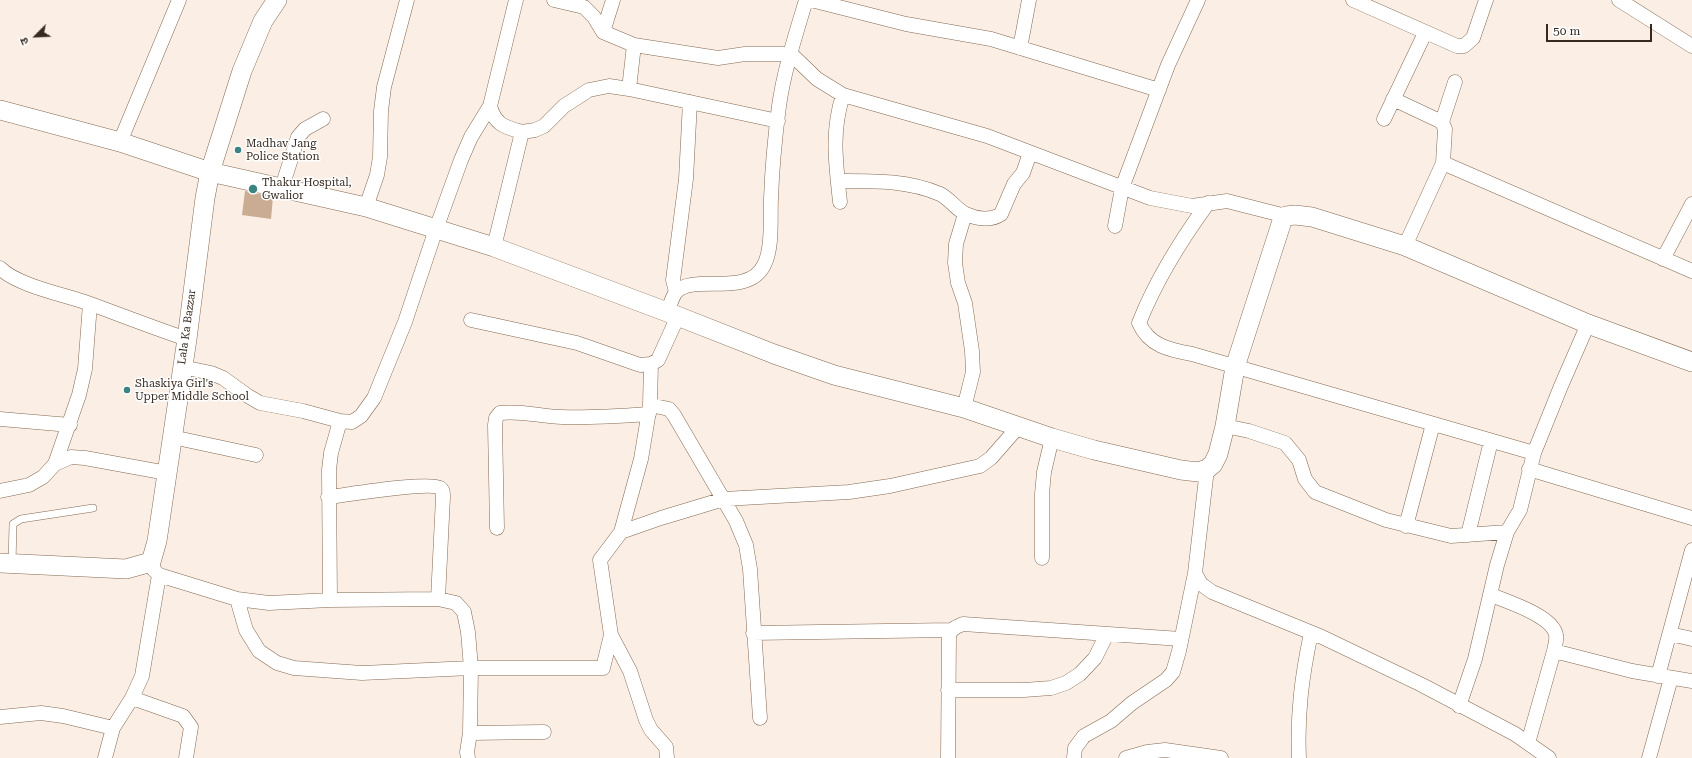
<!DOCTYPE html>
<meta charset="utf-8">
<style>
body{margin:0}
#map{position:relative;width:1692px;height:758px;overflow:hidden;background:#fbeee4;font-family:"Roboto Serif","Noto Sans Devanagari",serif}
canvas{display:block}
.north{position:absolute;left:16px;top:16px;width:40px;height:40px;-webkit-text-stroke:3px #fefefe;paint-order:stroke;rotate:246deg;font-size:11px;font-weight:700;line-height:16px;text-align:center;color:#362a20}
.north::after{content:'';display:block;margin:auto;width:14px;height:18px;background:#362a20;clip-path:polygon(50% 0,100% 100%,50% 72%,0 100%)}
.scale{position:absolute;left:1546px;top:24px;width:106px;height:18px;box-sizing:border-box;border:2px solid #362a20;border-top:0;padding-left:5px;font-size:12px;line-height:14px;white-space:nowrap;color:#362a20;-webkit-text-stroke:3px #fefefe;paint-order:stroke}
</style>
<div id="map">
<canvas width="1692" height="758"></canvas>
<div class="north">उ</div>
<div class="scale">50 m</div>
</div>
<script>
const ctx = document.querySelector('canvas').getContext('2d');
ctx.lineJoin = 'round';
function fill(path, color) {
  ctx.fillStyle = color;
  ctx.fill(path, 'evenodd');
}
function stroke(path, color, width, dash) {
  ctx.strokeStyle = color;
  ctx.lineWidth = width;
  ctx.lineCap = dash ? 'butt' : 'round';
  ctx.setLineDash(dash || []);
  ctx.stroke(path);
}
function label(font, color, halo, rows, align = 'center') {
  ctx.font = font + ' "Roboto Serif",serif';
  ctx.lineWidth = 3;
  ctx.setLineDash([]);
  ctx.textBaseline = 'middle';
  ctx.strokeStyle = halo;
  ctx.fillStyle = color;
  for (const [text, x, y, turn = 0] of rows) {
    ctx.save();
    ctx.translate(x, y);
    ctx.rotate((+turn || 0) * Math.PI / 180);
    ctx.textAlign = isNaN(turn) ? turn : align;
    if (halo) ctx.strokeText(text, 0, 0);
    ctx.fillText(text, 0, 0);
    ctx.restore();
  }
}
fill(new Path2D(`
 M245,191L273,197L271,219L242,215Z`), '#caac93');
const lane = new Path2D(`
 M12,564L13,524L21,519L93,508`);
const street = new Path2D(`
 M554,0L584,7L594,17L603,32L634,45L718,58L745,54H791L817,79L843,95L987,136L1150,198L1192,206L1227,201L1286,216
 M811,0L906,24L991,39L1159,90
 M1353,0L1457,46H1464L1473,38L1486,0
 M1619,0L1692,46
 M603,32L613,0
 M1020,48L1029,0
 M629,89L634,45
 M1393,99L1442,122L1445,129L1443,163
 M1384,119L1425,33
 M1442,122L1455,82
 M522,132L535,130L544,126L564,106L589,90L609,86L629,89L778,121
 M120,142L179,0
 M838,181C873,181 907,180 940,194C950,199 958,211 966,214C977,219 991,221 1001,214L1014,184L1023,173L1030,153
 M282,187L298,137L305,129L323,119
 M840,202C836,164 831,132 843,95
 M1208,203C1181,240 1156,280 1139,323C1149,346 1170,350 1192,354L1534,453
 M366,207L377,175L380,157L381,111L384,87L407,0
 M1115,226L1122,188L1168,65L1198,0
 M1405,246L1443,163L1692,271
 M494,247L522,132C505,127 495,125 490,106L516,0
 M1663,259L1692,204
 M0,268C16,285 65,295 88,303C121,315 154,328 187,339
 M676,292L673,280L686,179L690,102
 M667,312C670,306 672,297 676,292C693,273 748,298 764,265C773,248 770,218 771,199C772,168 775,137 779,106C784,70 796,34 806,0
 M471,320L577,343L640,365L651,364L658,360L678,316
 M182,367L211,373L223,378L248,396L260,403L303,411L340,421L331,453L329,470L330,600
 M650,405L651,364
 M964,408L973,372L972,351L965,303L958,283L955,263L956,244L965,214
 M0,419L70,425
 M340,421L352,422L361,416L374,398L405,322L436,229L461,160L471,137L490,106
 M1225,426L1249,431L1285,443L1299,460L1305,479L1315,492L1386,520L1451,536L1507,532
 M172,437L256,455
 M55,464L79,395L85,369L90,304
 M1207,469L1195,573L1201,584L1212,592L1322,637L1422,685L1515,734L1549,758
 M1529,469L1692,518
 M0,491L29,485L43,477L55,464L71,457L85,458L167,473
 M328,497C346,495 429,481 440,488C443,490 443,493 443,497L438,599
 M1406,526L1433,424
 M497,528L495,425L496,418L500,413C521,410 542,417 562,417C591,418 620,416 649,414
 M621,532L661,518L724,499L849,492L890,486L980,466L991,458L1019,426
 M1468,535L1491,441
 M1042,558V494L1044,472L1052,438
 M151,562L154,570L159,575L237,599L269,603L330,600L438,599L456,603L464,612L468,632L471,668L470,733L467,752L468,758
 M1491,595C1508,602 1553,616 1556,635C1557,640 1555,646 1554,651L1528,743
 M237,599L246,630L259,651L277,663L294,668L362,673L471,668H603L611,635L600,560L621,532L641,459L650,405L669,409L674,415L736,521L746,545L750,569L760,718
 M753,633L951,630
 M1670,634L1692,639
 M611,635L630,671L646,720L651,730L666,747L667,758
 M1554,651L1632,671L1692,681
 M1658,676L1692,550
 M948,690H1024L1051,688L1066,683L1080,674L1095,658L1107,634
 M132,698L183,716L191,727L186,758
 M1459,706L1475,659L1497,565L1507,532L1520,510L1534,453L1561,386L1588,324
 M0,717L41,713L63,716L113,728
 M470,733L544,732
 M105,758L113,728L132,698L142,676L159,575
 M948,758L949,635C952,628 956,627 963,624L1181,639
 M1074,758L1075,748L1084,736L1111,721L1132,703L1166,680L1173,672L1179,651L1195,573
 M1126,758L1147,752L1165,750L1221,758
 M1299,758C1297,713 1302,676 1311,633
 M1649,758L1671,678`);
const secondary = new Path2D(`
 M0,110L120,142L210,172L366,207L494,247L667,312L774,354L834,375L964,408L1052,438L1094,450L1181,470L1198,472L1207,469L1213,464L1218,454L1225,426L1235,367L1282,221L1286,216L1295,215L1312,217L1405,246L1588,324L1692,362
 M0,563L126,569L151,562L157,541L187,339L205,198L210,172L242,71L263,21L277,0`);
stroke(lane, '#846952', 8);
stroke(street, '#846952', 15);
stroke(secondary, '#846952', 20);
stroke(lane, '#fff', 7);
stroke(street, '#fff', 14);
stroke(secondary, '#fff', 19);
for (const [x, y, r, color] of [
 [238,150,4,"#3c8483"],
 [253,189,5,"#3c8483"],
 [127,390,4,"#3c8483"]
]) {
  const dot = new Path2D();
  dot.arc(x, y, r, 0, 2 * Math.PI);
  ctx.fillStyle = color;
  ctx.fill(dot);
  stroke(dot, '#fefefe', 1.5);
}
label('11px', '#362a20', '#fefefe', [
 ["Madhav Jang",246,144],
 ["Police Station",246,157],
 ["Thakur Hospital,",262,183],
 ["Gwalior",262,196],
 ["Shaskiya Girl's",135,384],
 ["Upper Middle School",135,397]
], 'left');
label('11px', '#362a20', '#fefefe', [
 ["Lala Ka Bazzar",187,327,-82]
]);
</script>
